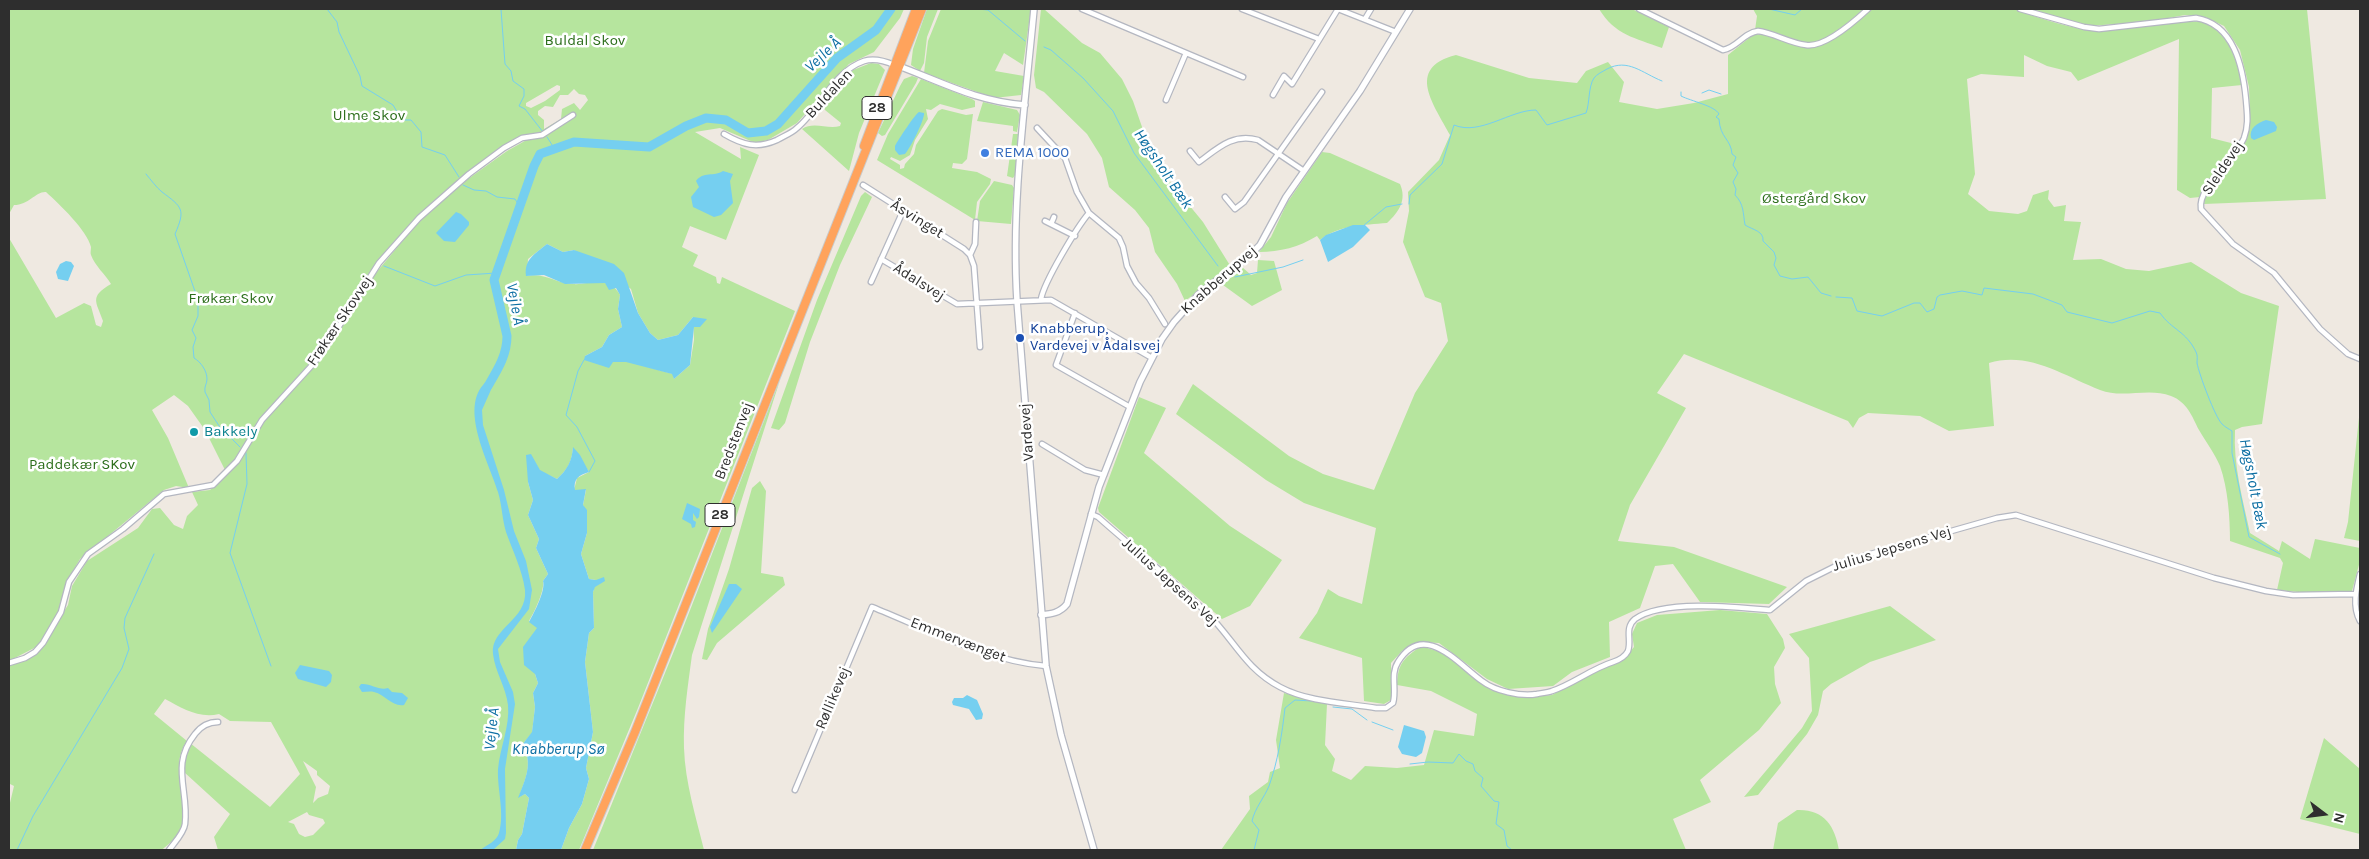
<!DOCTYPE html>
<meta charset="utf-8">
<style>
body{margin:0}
#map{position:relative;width:2369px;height:859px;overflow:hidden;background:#efe9e1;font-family:Karla,sans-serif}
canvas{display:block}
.frame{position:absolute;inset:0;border:10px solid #2e2e2e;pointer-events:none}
.north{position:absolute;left:2299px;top:789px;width:50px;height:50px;-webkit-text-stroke:4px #fff;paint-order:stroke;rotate:105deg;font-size:14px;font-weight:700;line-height:20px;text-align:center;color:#2e2e2e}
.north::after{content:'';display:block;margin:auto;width:18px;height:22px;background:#2e2e2e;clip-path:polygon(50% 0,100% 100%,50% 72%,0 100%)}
</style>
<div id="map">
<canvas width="2369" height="859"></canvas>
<div class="frame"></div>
<div class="north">N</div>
</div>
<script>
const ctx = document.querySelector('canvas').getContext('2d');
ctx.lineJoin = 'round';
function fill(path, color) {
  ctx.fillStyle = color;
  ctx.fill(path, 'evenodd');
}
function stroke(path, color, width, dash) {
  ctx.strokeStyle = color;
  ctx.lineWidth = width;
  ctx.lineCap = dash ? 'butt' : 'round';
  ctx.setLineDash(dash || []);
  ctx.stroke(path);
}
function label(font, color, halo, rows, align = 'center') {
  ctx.font = font + ' Karla,sans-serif';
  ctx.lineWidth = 5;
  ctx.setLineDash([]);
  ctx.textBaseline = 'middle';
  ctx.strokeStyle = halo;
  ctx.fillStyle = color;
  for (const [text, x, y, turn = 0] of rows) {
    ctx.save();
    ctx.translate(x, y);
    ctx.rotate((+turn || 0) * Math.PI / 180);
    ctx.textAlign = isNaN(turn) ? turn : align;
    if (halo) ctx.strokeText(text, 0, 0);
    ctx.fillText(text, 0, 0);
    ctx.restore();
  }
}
fill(new Path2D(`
 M9,9H904L900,18L874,52L849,64L797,123L768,140L760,142H753L720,128L695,132L741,159L740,147L759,155L726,240L690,226L682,247L698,255L693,266L716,277L717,283L720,284L722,277L795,311L638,708L579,850H561L569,828L582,804L589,779L586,768L593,732L585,662L589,633L594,628L593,592L596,580L589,579L581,554L587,533L583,505L586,490H574L577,478L589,472L573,448C572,462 567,470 557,479L540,471L534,461L528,482L533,500L528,515L539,539L536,548L548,574L543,581C545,590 534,613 529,621L538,627L535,674L538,683L533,693L535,707L532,733L522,745C534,762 525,780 519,797L525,794L529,798L522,834L518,840L516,850H218L214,837L230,814L184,772L183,757L190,743L270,807L300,774L271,722L230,721L219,714C199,719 182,708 165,699L154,714L187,741C166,769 195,807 179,833C175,840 167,845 162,850H9V807L14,786L10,784L9,791V665L24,661L38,652L68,605L72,586L87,561L138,528L152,509L160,508L174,525L183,529L187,516L198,505L192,492L210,490L227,474L205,430L188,406L174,395L152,410L168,438L189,488L176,486L164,490L80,559L66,583L57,615L40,645L9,661V238L56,318L84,303L91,306L96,325L101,327L103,321C96,301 89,297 111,284C105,274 95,266 91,255C90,253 91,250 91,247C87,230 59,204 46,192C36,191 29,205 14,205L9,214ZM557,85L560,86V90L545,101L531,108L526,106V103ZM574,89L579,94L585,95L588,100L580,110L574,103L562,109L561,119L544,129V120L538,115V111L545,106L553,107L560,95H568ZM539,133L507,151L468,179L420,220L350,304L377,263L418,216L504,145L521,136ZM547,244L563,252L574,250L631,289L638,313L650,333L658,340L678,335L693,317L694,340L690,365L674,379L673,374L626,361L613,362L585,356L602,347L609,335L622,327L618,309L620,295C617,289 612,285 605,283C594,280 583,285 573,284C556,283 543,272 527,276L528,259ZM303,761L317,771V775L330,786L328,794L318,798L313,803L316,787ZM307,812L309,815L323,819L325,823L313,835L305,837L299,834L294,824L288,822Z
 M927,9H938L927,37L924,63L920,71L911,65L913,49Z
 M941,9H1031L1023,65L1004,53L995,71L1024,76L1021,95L994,98L924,73L928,41Z
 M1041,9H1044L1082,43L1100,53L1122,79L1133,101L1149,147L1166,177L1203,222L1231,267L1185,301L1177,284L1155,252L1149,228L1135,210L1109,187L1102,158L1087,134L1044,92L1036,88L1034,75Z
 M1599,9H1632L1669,27L1662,48C1635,38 1615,35 1599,9Z
 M1753,9H1864C1852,19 1825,44 1808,43C1790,43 1773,31 1755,30L1757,16Z
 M1871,9H2015C2041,19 2071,29 2100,31C2121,28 2192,16 2207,24C2231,36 2237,62 2242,85L2212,88L2211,138L2231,143L2234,149L2207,184L2200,197L2190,198L2177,190L2179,39L2078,81L2071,72L2047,66L2024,55V77L1981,74L1967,79L1975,174L1968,194L1989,211L2018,214L2027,211L2033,195L2049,190L2048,199L2054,207L2066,205L2064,221L2081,222L2073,260L2101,259L2126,269L2149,271L2191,262L2241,293L2279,306L2262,424L2242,427L2235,430C2233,465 2243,500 2250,533L2279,551L2282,541L2310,559L2315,539L2360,548V561L2352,591L2309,593L2277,590L2283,563L2280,558L2230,541C2230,517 2228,489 2220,466C2215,454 2206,442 2199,430C2192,416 2187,402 2171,396C2148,387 2123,399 2100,390C2064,376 2029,351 1989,363L1994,426L1949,431L1920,416L1868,413L1859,418L1853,428L1848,421L1684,354L1657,393L1686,408L1630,505L1618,541L1674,547L1787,587L1769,604L1700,602L1673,564L1655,566L1640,608L1609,622L1610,657L1572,672L1553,686L1508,689L1487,679L1439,643L1418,642L1402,651L1391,663V700L1384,704L1364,701L1362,658L1299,638L1317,613L1328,589L1339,596L1362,604L1376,528L1304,503L1266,480L1176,414L1193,384L1289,456L1323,474L1374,490L1415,393L1448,341L1441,303L1425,297L1403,242L1409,211L1408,192L1439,160L1450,135C1435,106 1404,68 1456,55L1529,78L1577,83L1586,71L1608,62L1624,82L1619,102L1657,109L1694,103L1728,94V55L1754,34C1772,34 1786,43 1802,47C1823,53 1857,23 1871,9Z
 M2026,9H2307L2326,199L2204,204L2205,196L2247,139L2250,115L2249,87L2240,50L2224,26L2205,17L2185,15L2147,22L2087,26Z
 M871,63L879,64L885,70L859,133L849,171L802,129C814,121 828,130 840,126L841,123L825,110L822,104L853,70Z
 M912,76L918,78L916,83L885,135L882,136L878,133L900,86L904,79Z
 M921,79L972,99L975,101V107L962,110L940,104L931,110L926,109L928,119L915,140L910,155L900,161L891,157L890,159L900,165V169L904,168L905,164L914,154L916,145L938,111L942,109L966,115L973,114L967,159L962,164L953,163L952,168L977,172L991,179L990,184L977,202L975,220L877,160L888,134Z
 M983,102L1017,110L1020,115L1017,132L1013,131V126L977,121Z
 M1013,134H1018L1015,175L1013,178L1007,176Z
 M1322,152L1330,153L1400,184C1407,200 1399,212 1387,223C1364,225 1339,225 1320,240L1317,236C1299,247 1280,252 1259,252L1271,237L1287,203Z
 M994,181L1012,185L1014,188L1011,224L977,221L980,201Z
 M865,192L872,197L840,265L810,342L785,423L779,430L771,428L817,300L861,196Z
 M1258,260L1274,261L1282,290L1252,306L1223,285L1242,267L1251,275L1257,273Z
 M780,380L692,655C688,685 683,716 684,748C685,782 696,817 704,850H593L676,646Z
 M1139,397L1166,408L1144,453L1230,526L1282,560L1250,606L1222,619L1099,512L1098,508Z
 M2360,408V541L2344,538L2348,522Z
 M760,481L766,491L761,573L783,577L785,585L717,643L707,660L702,659L708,629L729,569L752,488Z
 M1890,606L1936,640L1870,662L1831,684L1823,691L1818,715L1807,734L1758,795L1744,797L1802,728L1812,711L1809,658L1789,634Z
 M1720,610L1767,614L1783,639L1785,648L1774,667L1775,684L1781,703L1759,730L1700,780L1711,802L1673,819L1686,850H1221L1250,809L1249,796L1268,782L1270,772L1280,768L1276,740L1284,693L1327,704L1325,745L1335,759L1332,771L1351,780L1365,766L1397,768L1424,765L1434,730L1474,736L1477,714L1431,691L1397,685C1398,663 1403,659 1421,646L1447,654L1491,690L1526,697L1552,695L1596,670L1622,661L1634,647L1632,634L1637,623L1657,615Z
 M2324,738L2360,769V834L2300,819Z
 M1797,810C1824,809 1835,826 1839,850H1773L1778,823Z`), '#b6e59e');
fill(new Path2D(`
 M919,112L924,113C925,119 910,149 905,154L899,155L895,150V146C898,140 916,113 919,112Z
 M2266,120L2274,122L2277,127L2276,131L2254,140L2251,138C2249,128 2257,123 2266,120Z
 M723,171L733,174L730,181L733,203L721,215L714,217L693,207L691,197L699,187L696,181C703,171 714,177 723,171Z
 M456,212L461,214L469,222V225L455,242L444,241L436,233Z
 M1353,225H1365L1370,230L1353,247L1328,262L1320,240L1326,235Z
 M547,244L563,252L574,250L614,264L624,273L638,313L650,333L658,340L678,335L693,317L707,319L700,327H694L690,365L674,379L672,374L626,362H613L609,368L584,360L585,356L602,347L609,335L622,327L618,309L620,295L616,288L609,290L605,283L565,284L544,275L526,276C524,259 535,254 547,244Z
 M66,261L71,262L74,266L68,281L58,279L56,272L60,264Z
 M493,377L494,383L482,410L483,425L504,490L514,531L526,561L532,590L529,609L498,649L500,662L513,692L515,704L505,769L506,833L505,839L493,850H480C487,845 497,841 499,833C505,813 497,789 498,769C500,748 510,726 508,705C506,687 495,672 493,654C490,628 528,620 525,590C522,569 513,552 506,532C502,519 502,505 498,492C489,461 453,399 493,377Z
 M573,447L580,455L589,472C579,475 573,479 575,490L586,489L583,505L587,510V533L581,554L589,579L596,580L604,577L605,581L595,587L593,592L594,628L589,633L585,662L593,732L586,768L589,779L582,804L569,828L561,850H516L518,840L522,834L529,798L525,794L518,798C525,780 534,762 522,745L532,732L535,707L533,693L538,683L535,674L524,665L523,647L537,628L529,622C534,613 546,590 543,581L548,574L536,548L539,539L528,515L533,500L528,482L526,455L531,454L540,470L557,479C567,470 572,461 573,447Z
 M687,503L700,509L699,517L697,519L693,513V520L696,522L695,527L692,528L691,524L682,519Z
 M729,584H736L742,589L712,633L710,627Z
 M300,665L329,671L332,675L331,682L326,687L298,679L295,673Z
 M361,684C371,683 379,691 388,688L392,692L402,693L408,698L404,705C392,707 386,695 374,692C370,691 366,692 362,692L359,687Z
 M967,695L977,700L983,714L982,719L976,720L969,709L953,705L952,702L954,698H963Z
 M1404,725L1424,731L1426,737L1422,753L1416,757L1402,754L1398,747Z`), '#75cff0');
stroke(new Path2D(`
 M327,9L337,22L339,32L360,76L362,86L393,105L402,120H411L421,132L422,147L445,155L459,177
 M501,9L505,64L511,71L513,81L524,89V96L519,106L525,109L543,132
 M978,9L988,10L1025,41
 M1769,9L1795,15L1802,9
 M1044,47L1051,50L1083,78L1113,111L1134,153L1218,266
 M1681,92V96C1691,101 1715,106 1719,114L1716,117L1719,119C1720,138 1731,139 1732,154L1736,157L1733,165L1738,173L1733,182L1736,189L1735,195C1744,204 1743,213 1745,225C1753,230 1764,231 1763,241L1774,252L1776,258L1774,265L1780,276L1792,279L1808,277L1821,293L1831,296
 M1702,93L1709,90L1721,94
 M547,137L554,148
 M146,174C151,180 156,187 162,192C182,207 186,209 175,234L198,300V316L192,330L196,338L193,347L194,358C201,362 207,371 207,379C207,384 204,386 205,392L209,400L210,412L225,435L230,437L240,447
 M463,185L474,190L486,191L497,197L515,199L520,207
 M1409,204L1410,195L1442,164L1454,125C1480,136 1510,110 1536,110L1547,125L1586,113C1590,103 1588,87 1594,78C1597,74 1602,72 1607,69C1628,58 1642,73 1662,81
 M1363,226L1386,207L1402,204
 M384,266L435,286L466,275L496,273
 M1235,277L1283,267L1303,260
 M1836,297L1852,298L1857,311L1882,316L1914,303H1920L1927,312L1934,309L1937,297L1940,295L1962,291L1982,295L1984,288L2033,294L2062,305L2067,312L2112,323L2150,311L2160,313C2172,330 2186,331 2196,352C2198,356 2197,359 2197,363C2199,374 2215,417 2222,424C2225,427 2229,429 2232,431V453L2249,537L2280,554
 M584,360L578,371L566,415L577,427L595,461L589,472
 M246,453L247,484L230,553L271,666
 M1333,707L1352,709L1367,720
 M1372,722L1393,730
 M1410,764L1428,762L1453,763L1459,754L1466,761L1473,764L1475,771L1483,778L1481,786L1494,801L1499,802L1496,824L1504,830L1507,846L1512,850
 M17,850L33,816L122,668L129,649L124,628L125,618L154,554
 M1254,850L1259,830L1252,821C1255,808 1264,798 1269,786C1278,761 1282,734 1285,708L1295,700L1312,701`), '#75cff0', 1);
stroke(new Path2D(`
 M488,386C498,369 507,355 507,336L494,280L534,166L540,154L574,142L649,147L686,126L706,118L726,120L748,133L766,131L778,124L837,58L876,30L891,9`), '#75cff0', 9);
const street = new Path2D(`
 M1082,9L1243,77
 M1242,9L1319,39
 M1639,9L1723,50C1737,48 1743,33 1758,31C1774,33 1789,43 1806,45C1824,48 1855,21 1868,9
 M2020,9L2084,27L2099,29L2196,18C2234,24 2243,67 2246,100C2247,113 2249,125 2244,138C2236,157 2197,188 2201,209L2233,244L2274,273L2320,329L2348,354L2360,359
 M1365,19L1371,9
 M1273,95L1284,76L1292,84L1338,9L1396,32
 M1166,100L1186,53
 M1037,128L1065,158L1077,192L1089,213L1119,238L1123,247L1127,266L1136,283L1149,298L1165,324
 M724,134C743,145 757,149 777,140C784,136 792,133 797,128C820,109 834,71 864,61C874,58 885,61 894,65
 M1190,151L1199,162C1218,148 1233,133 1258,140L1304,171
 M863,185L964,249L970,255L974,266L980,347
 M1225,197L1235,209L1244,202L1322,92
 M1045,221L1075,236
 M1051,224L1054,217
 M970,255L975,244L976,222
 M881,259L957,304L1051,300L1152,358
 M871,282L903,211
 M1041,299C1044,282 1077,227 1089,213
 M1075,313L1056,365L1130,407
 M1042,444L1085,470L1104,475
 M1091,514L1098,517C1134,549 1172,579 1206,612C1234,639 1244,668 1280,687C1308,702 1345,703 1376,708H1386L1393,703C1397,690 1390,674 1398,662C1424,620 1458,664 1482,681C1495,691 1521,697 1537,694C1541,693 1547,693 1552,691C1573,684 1591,669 1613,662C1619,660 1625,657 1628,651C1632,640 1624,628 1635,619C1662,599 1738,607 1770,610L1806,581L1846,561L1997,518L2016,515L2214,578L2266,591L2293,595L2355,594
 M2360,574C2356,590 2352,606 2360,621
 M9,663L25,658L35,652L43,643L61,612L69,582L88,554L123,529L164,494L213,485L237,461L262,420L314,363L329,342L379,263L419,218L469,174L504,148L522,138L542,135L573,115
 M795,790L872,607C927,629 987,661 1046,666
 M169,850C174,843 184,833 185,824C189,790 170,765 195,734C201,726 208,722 218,722`);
const secondary = new Path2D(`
 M1034,9C1025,106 1011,203 1017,301L1046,666L1061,735L1094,850
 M896,65C942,82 975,101 1025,105
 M1041,615C1051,614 1060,613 1067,604L1099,487L1140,382L1162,339L1174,322L1199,294L1250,255L1260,245L1286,197L1360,91L1410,9`);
const highway = new Path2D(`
 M864,146L916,9
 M585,850L635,732L922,9`);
stroke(street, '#b4b7c1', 7);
stroke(secondary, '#b4b7c1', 8);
stroke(highway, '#c9c9c9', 10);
stroke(street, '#fff', 4.5);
stroke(secondary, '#fff', 5.5);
stroke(highway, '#ffa35c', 8);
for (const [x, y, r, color] of [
 [985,153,5,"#3f7fe0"],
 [1020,338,5,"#1a4fb4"],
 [194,432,5,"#0f9aa8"]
]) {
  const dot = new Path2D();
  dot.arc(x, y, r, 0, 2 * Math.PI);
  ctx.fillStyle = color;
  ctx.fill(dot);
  stroke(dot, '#fff', 2);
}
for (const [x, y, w] of [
 [877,108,30],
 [720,515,30]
]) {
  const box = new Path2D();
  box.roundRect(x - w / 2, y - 11.5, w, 23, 4);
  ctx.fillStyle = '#fff';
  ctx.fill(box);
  stroke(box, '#2e2e2e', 1);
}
label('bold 14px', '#2e2e2e', null, [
 ["28",877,108],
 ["28",720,515]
]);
label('15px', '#2c6e1b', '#fff', [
 ["Buldal Skov",585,41],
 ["Ulme Skov",369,116],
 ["Østergård Skov",1814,199],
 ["Frøkær Skov",231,299],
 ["Paddekær SKov",82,465]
]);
label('15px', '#2e2e2e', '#fff', [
 ["Buldalen",829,94,-47],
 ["Sleldevej",2223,168,-56],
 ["Åsvinget",917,219,32],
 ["Knabberupvej",1219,280,-41],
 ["Ådalsvej",919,282,32],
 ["Frøkær Skovvej",340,321,-56],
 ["Vardevej",1027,432,-94],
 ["Bredstenvej",734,441,-69],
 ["Julius Jepsens Vej",1892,549,-17],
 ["Julius Jepsens Vej",1170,582,42],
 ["Emmervænget",958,640,21],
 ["Røllikevej",833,698,-67]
]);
label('15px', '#366cbe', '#fff', [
 ["REMA 1000",995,153]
], 'left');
label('15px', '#164399', '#fff', [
 ["Knabberup,",1030,329],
 ["Vardevej v Ådalsvej",1030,346]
], 'left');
label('15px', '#0d838f', '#fff', [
 ["Bakkely",204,432]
], 'left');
label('italic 16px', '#0d6fa3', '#fff', [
 ["Vejle Å",823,55,-43],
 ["Høgsholt Bæk",1163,169,56],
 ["Vejle Å",515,304,80],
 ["Høgsholt Bæk",2253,484,79],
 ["Vejle Å",492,729,-84],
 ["Knabberup Sø",558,749]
]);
</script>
